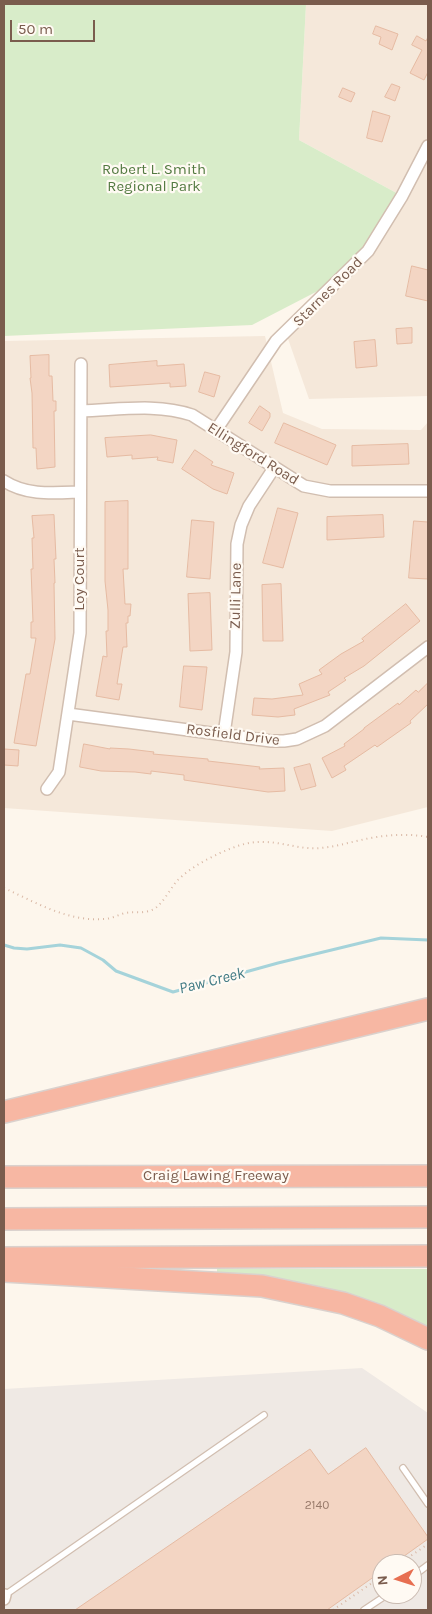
<!DOCTYPE html>
<style>
body{margin:0}
#map{position:relative;width:432px;height:1614px;overflow:hidden;background:#fdf6ec;font-family:Karla,sans-serif}
canvas{display:block}
.frame{position:absolute;inset:0;border:5px solid #7a5c4d;pointer-events:none}
.north{position:absolute;left:372px;top:1554px;width:50px;height:50px;box-sizing:border-box;background:#fffaf3;border:1px solid #cabbb1;border-radius:50%;rotate:265deg;font-size:14px;font-weight:700;line-height:20px;text-align:center;color:#7a5c4d}
.north::after{content:'';display:block;margin:auto;width:18px;height:22px;background:#e76f51;clip-path:polygon(50% 0,100% 100%,50% 72%,0 100%)}
.scale{position:absolute;left:10px;top:20px;width:85px;height:22px;box-sizing:border-box;border:2px solid #7a5c4d;border-top:0;padding-left:6px;font-size:15px;line-height:18px;white-space:nowrap;color:#7a5c4d;-webkit-text-stroke:4px #fffaf3;paint-order:stroke}
</style>
<div id="map">
<canvas width="432" height="1614"></canvas>
<div class="frame"></div>
<div class="north">N</div>
<div class="scale">50 m</div>
</div>
<script>
const ctx = document.querySelector('canvas').getContext('2d');
ctx.lineJoin = 'round';
function fill(path, color) {
  ctx.fillStyle = color;
  ctx.fill(path, 'evenodd');
}
function stroke(path, color, width, dash) {
  ctx.strokeStyle = color;
  ctx.lineWidth = width;
  ctx.lineCap = dash ? 'butt' : 'round';
  ctx.setLineDash(dash || []);
  ctx.stroke(path);
}
function label(font, color, halo, rows, align = 'center') {
  ctx.font = font + ' Karla,sans-serif';
  ctx.lineWidth = 4.5;
  ctx.setLineDash([]);
  ctx.textBaseline = 'middle';
  ctx.strokeStyle = halo;
  ctx.fillStyle = color;
  for (const [text, x, y, turn = 0] of rows) {
    ctx.save();
    ctx.translate(x, y);
    ctx.rotate((+turn || 0) * Math.PI / 180);
    ctx.textAlign = isNaN(turn) ? turn : align;
    if (halo) ctx.strokeText(text, 0, 0);
    ctx.fillText(text, 0, 0);
    ctx.restore();
  }
}
fill(new Path2D(`
 M306,4H428V396L309,399L286,333L402,196L299,140Z
 M265,336L283,413L322,429L421,430L428,422V807L332,831L4,808V341Z`), '#f5e8da');
fill(new Path2D(`
 M362,1368L428,1413V1610H4V1389ZM382,1564H412V1594H382Z`), '#efe9e4');
fill(new Path2D(`
 M4,4H306L299,140L402,196L375,243L339,280L252,325L4,336Z
 M217,1269H428V1332L217,1275Z`), '#d8ecc9');
stroke(new Path2D(`
 M4,945L14,948L27,949L60,945L81,948L103,960L116,971L173,992L278,963L381,938L428,940`), '#a5d3da', 3);
const building = new Path2D(`
 M376,26L398,34L392,50L379,44L381,37L373,34Z
 M417,36L426,41L428,37V72L424,80L410,73L422,50L412,45Z
 M392,84L400,87L395,101L385,97Z
 M343,88L355,93L351,102L339,97Z
 M373,111L390,116L382,142L367,138Z
 M412,266L428,270V301L406,296Z
 M412,328V343L397,344L396,329Z
 M375,340L377,366L356,368L354,342Z
 M49,355V376H52L53,401H56V411H54L55,467L37,469L36,448H33L32,393L30,378H31L30,356Z
 M157,361V366L184,364L186,386L170,387V383L110,387L109,365Z
 M205,372L220,376L214,397L199,392Z
 M260,406L270,413V417L262,431L249,423Z
 M284,423L336,445L327,465L275,443Z
 M151,435L177,440L173,463L157,460L158,457L132,459V455L107,457L105,438Z
 M408,444L409,464L352,466V446Z
 M195,450L213,462L211,465L234,473L227,494L213,489L182,469Z
 M128,501V569H123L125,604H131L130,616H128V623H126L127,647H123L117,684H122L119,700L96,696L103,656L107,657L106,631H108V610L105,581V502Z
 M278,508L298,513L283,568L263,563Z
 M54,515L56,559H54L55,583H54L55,639L36,746L14,743L26,674H30L36,638H31V622H33L31,569H33L32,538H34L32,516Z
 M383,515L384,537L327,540V517Z
 M192,520L214,522L210,579L187,577Z
 M414,521L428,522V579L409,578Z
 M281,584L283,641H263L262,585Z
 M210,593L212,650L190,651L188,594Z
 M406,604L420,621L364,666L344,678L346,680L328,692L330,695L294,709L295,715L278,717L252,715L254,698L272,699L303,695L299,684L322,674L319,670L341,654L364,641L362,639Z
 M184,666L207,667L202,710L180,707Z
 M428,683V704L410,721L411,723L377,747L375,745L344,766L346,770L332,778L322,758L345,746L344,744L364,729V728L398,703L399,705L416,690L418,692Z
 M84,744L110,749V748L129,749L154,752L153,754L208,759V761L260,767L259,769L284,768L285,791L268,792L184,780V775L151,771V774L135,772L101,771L80,767Z
 M4,749L19,750L18,766L4,765Z
 M310,764L316,786L301,790L294,768Z
 M366,1448L428,1537V1539L393,1564H382V1571L327,1610H75L310,1449L328,1474Z`);
fill(building, '#f3d5c3');
stroke(building, '#e6bba3', 1);
const lane = new Path2D(`
 M403,1468L428,1504
 M412,1577L428,1565
 M5,1595L264,1415
 M364,1610L388,1594`);
const street = new Path2D(`
 M81,411C118,410 157,403 192,415L304,486L330,491H428
 M216,430L276,341L368,251L402,196L428,146
 M4,481C27,496 54,493 80,492
 M68,714L271,741H284L297,739L325,726L428,647
 M224,734L236,652L237,544L241,525L249,506L274,468
 M47,789L59,772L80,633L81,364
 M4,1599L5,1595`);
const highway = new Path2D(`
 M4,1112L428,1009
 M4,1177L428,1176
 M4,1219L428,1217
 M4,1258L428,1256
 M4,1271L262,1286L343,1303L380,1316L428,1339`);
stroke(lane, '#d1beb0', 8);
stroke(street, '#d1beb0', 14);
stroke(highway, '#dad1cd', 24);
stroke(new Path2D(`
 M4,888C35,902 68,922 104,919C111,919 118,915 125,913C137,911 148,915 158,906C165,899 170,890 176,882C188,869 205,860 220,853C234,847 248,841 264,842C283,842 301,850 320,848C334,847 347,843 361,840C383,835 406,833 428,837
 M399,1564L428,1544
 M333,1610L382,1576`), '#d9b8a5', 2, [1, 4]);
stroke(lane, '#fff', 5.5);
stroke(street, '#fff', 11);
stroke(highway, '#f7b7a3', 21);
label('12px', '#987a6a', null, [
 ["2140",317,1506]
]);
label('15px', '#537a41', '#fffaf3', [
 ["Robert L. Smith",154,170],
 ["Regional Park",154,187]
]);
label('15px', '#7a5c4d', '#fffaf3', [
 ["Starnes Road",328,292,-45],
 ["Ellingford Road",253,454,32],
 ["Loy Court",80,579,-90],
 ["Zulli Lane",236,596,-89],
 ["Rosfield Drive",233,735,7],
 ["Craig Lawing Freeway",216,1176]
]);
label('italic 16px', '#437c86', '#fffaf3', [
 ["Paw Creek",212,981,-14]
]);
</script>
